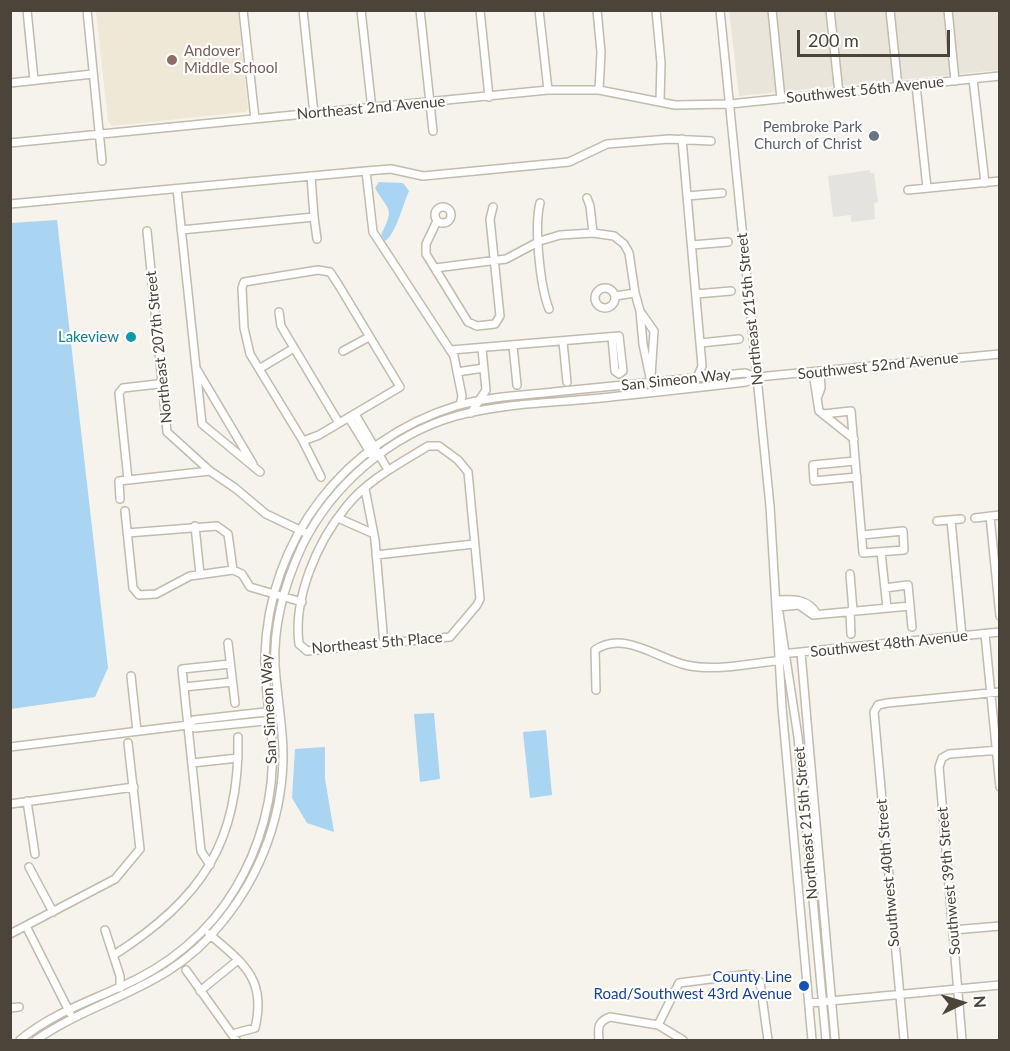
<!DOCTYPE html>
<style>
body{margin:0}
#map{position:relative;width:1010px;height:1051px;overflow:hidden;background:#f6f3ec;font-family:Lato,sans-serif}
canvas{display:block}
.frame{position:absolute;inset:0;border:12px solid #4b4439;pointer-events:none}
.north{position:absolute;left:932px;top:973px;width:60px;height:60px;-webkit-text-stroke:4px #fff;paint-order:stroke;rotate:86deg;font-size:16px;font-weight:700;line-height:24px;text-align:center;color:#4b4439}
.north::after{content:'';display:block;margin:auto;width:21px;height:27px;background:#4b4439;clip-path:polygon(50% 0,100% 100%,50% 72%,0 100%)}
.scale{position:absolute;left:797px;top:30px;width:153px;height:27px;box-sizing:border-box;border:3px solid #4b4439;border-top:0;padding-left:8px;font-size:18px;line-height:21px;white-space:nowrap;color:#4b4439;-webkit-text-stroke:4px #fff;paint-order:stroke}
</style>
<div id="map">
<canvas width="1010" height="1051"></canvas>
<div class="frame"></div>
<div class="north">N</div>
<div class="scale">200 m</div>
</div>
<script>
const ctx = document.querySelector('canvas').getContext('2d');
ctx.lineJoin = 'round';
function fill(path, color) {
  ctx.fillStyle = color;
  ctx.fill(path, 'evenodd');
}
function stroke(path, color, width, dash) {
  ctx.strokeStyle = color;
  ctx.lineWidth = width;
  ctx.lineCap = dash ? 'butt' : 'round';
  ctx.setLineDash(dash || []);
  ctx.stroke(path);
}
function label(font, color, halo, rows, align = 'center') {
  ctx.font = font + ' Lato,sans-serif';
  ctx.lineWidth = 4.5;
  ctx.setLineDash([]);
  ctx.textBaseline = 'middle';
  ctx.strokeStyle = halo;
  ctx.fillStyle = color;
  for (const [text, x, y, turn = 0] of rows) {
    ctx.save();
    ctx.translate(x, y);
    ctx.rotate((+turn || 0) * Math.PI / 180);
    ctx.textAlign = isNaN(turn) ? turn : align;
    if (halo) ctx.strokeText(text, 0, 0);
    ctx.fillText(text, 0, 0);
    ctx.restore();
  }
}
fill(new Path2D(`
 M729,11H999V70L739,96Z`), '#eae5da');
fill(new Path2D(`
 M96,11H238L248,109L245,112L112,126L108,121Z`), '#efe8d6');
fill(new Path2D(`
 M870,170V173H874L878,202L874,203L875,219L851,222V215L833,217L828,176Z`), '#e5e3e0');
fill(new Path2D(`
 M379,182L403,183L409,191C403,204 396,234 385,241L381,235C395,207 389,212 375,188Z
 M57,220L108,668L95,697L11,709V223Z
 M434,713L440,779L420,782L414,714Z
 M546,730L552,795L530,798L523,732Z
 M325,747V779L334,832L307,823L292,798L295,749Z`), '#a9d4f2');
const minor = new Path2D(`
 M27,10L34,80
 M87,10L102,161
 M243,10L255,119
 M303,10L314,114
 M361,10L372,109
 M420,10L433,131
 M480,10L489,97
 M539,10L548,90
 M597,10L601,52L599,90
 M656,10L661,63L660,101
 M720,10L770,506L782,707L812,1040
 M772,10L781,99
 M830,10L839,93
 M890,10L898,87
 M948,10L955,81
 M973,79L985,183
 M10,83L93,74
 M916,85L927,188
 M682,139L700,343L739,339
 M10,143L548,90H599L675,105L730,104L1000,76
 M366,171L391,169L423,176L569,162L607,144L669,139L711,141
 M177,189L202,424L260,472
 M908,190L1000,181
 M687,196L722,193
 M587,198L590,206L593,233
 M540,203C534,227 540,286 549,309
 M10,204L366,171L373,232L454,356L462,396L460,405
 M435 215a8 8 0 1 1 16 0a8 8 0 1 1-16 0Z
 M314,217L317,239
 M437,221L426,244V254L468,322L477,326L495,324L500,316L490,219L493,207
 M181,230L314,217L311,176
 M147,231L167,432L210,471L235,488L266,514L308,534
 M692,245L728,242
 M435,268L506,259L540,241L560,235L593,233L614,236L624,244L629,253L635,293L640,311L654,331L651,376
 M595 298a10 10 0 1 1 20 0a10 10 0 1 1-20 0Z
 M696,294L731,291
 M615,296L635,293
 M640,311L643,344L653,392
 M279,312L281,326L339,423
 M563,342L567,382
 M513,346L517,385
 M451,350L619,336L623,371L619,374L615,371L612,337
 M343,351L369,337
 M196,368L253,464
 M259,369L294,348
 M457,372L484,368
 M813,373L819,411L854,439
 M697,378L702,366L700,343
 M163,388L158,384L123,388L119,393L128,480L210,471
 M818,396L821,388L820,372
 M471,413L486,390L482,349
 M355,414L388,470
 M823,414L851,411L863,553L904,550L903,531L862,535
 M349,418L371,454
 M303,441L319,435L400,387L338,284L330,272L318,270L244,282L242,288L244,328L250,354L303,441L321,477
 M428,446H439L458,460L468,472L480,599L477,605L450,637L307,651L299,644C293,598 317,542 346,507C367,480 399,464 428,446Z
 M855,461L813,465L814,481L857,477
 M365,489L375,540L384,644
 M120,499L119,481L128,480
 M125,511L133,588L139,595L156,594L190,576L233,570L242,574L250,587L302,602
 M990,516L1000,616
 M338,518L372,533
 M975,518L1000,515
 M951,520L962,636
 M937,521L961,519
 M195,526L200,574
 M127,533L217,526L228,534L233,570
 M881,552L887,608
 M376,555L474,544
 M850,574L853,611
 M885,588L908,585L912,627
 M778,600C794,599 808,599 817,614
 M778,607L799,605L813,615L910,606
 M850,611L851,634
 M779,613L798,737L826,1040
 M985,634L1000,787
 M228,643L235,703
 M801,653L835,1040
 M781,654L1000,632
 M131,676L137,731
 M184,687L232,682
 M596,690L595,650C624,630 658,659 686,665C716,672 753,663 783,660
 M188,725L195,728L274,720
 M10,747L188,725L194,720L274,711
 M192,763L238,758
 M27,801L35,854
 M10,804L134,787
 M210,865L201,851L182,669L230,664
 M29,867L53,912
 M26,926L70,1013
 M105,930L120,976V988
 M953,930L1000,926
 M10,934L115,879L140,849L128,743
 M209,934C243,963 267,979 255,1028L232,1034
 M114,955C201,899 240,843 238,737
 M186,970L236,1040
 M200,991L238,960
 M809,1003L1000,985
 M10,1008L19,1007
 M658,1025L679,983L750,974L760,982L768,1040
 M20,1040C50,1015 85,1003 120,987C167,967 209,933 235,889C260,848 275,795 272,747C271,717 264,686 265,656C268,540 345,440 456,406C490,396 528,395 563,391C624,385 684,379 745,373L757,377
 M36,1040C102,995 170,990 223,921C262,873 284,812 283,750C282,722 277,694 275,666C273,625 285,583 302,546C332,485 390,435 456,416C499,404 546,403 590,399C642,394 694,388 746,382L757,377L1000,354
 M599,1040C598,1028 597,1022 610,1017L658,1025L683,1040
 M904,1040L874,712L878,705L887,703L1000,692
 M962,1040L939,767L942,758L949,754L1000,750`);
stroke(minor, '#c2bbae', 10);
stroke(minor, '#fff', 7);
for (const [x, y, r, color] of [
 [172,60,6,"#8d6e63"],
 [874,136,6,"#6b7280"],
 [131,337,6,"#0f9aa8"],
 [804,986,6,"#1a4fb4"]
]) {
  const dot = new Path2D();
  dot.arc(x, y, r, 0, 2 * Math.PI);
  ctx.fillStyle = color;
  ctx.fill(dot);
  stroke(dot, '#fff', 2);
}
label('15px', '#785e54', '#fff', [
 ["Andover",184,51],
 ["Middle School",184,68]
], 'left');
label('15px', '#4b4439', '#fff', [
 ["Southwest 56th Avenue",865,90,-6],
 ["Northeast 2nd Avenue",371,108,-5],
 ["Northeast 215th Street",750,309,-96],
 ["Northeast 207th Street",159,347,-96],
 ["Southwest 52nd Avenue",878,366,-6],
 ["San Simeon Way",676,380,-6],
 ["Northeast 5th Place",377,643,-5],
 ["Southwest 48th Avenue",889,644,-6],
 ["San Simeon Way",269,709,-93],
 ["Northeast 215th Street",806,823,-95],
 ["Southwest 40th Street",888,873,-95],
 ["Southwest 39th Street",949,881,-95]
]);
label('15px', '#5b616d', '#fff', [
 ["Pembroke Park",862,127],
 ["Church of Christ",862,144]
], 'right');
label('15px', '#0d838f', '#fff', [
 ["Lakeview",119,337]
], 'right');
label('15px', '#164399', '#fff', [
 ["County Line",792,977],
 ["Road/Southwest 43rd Avenue",792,994]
], 'right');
</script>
